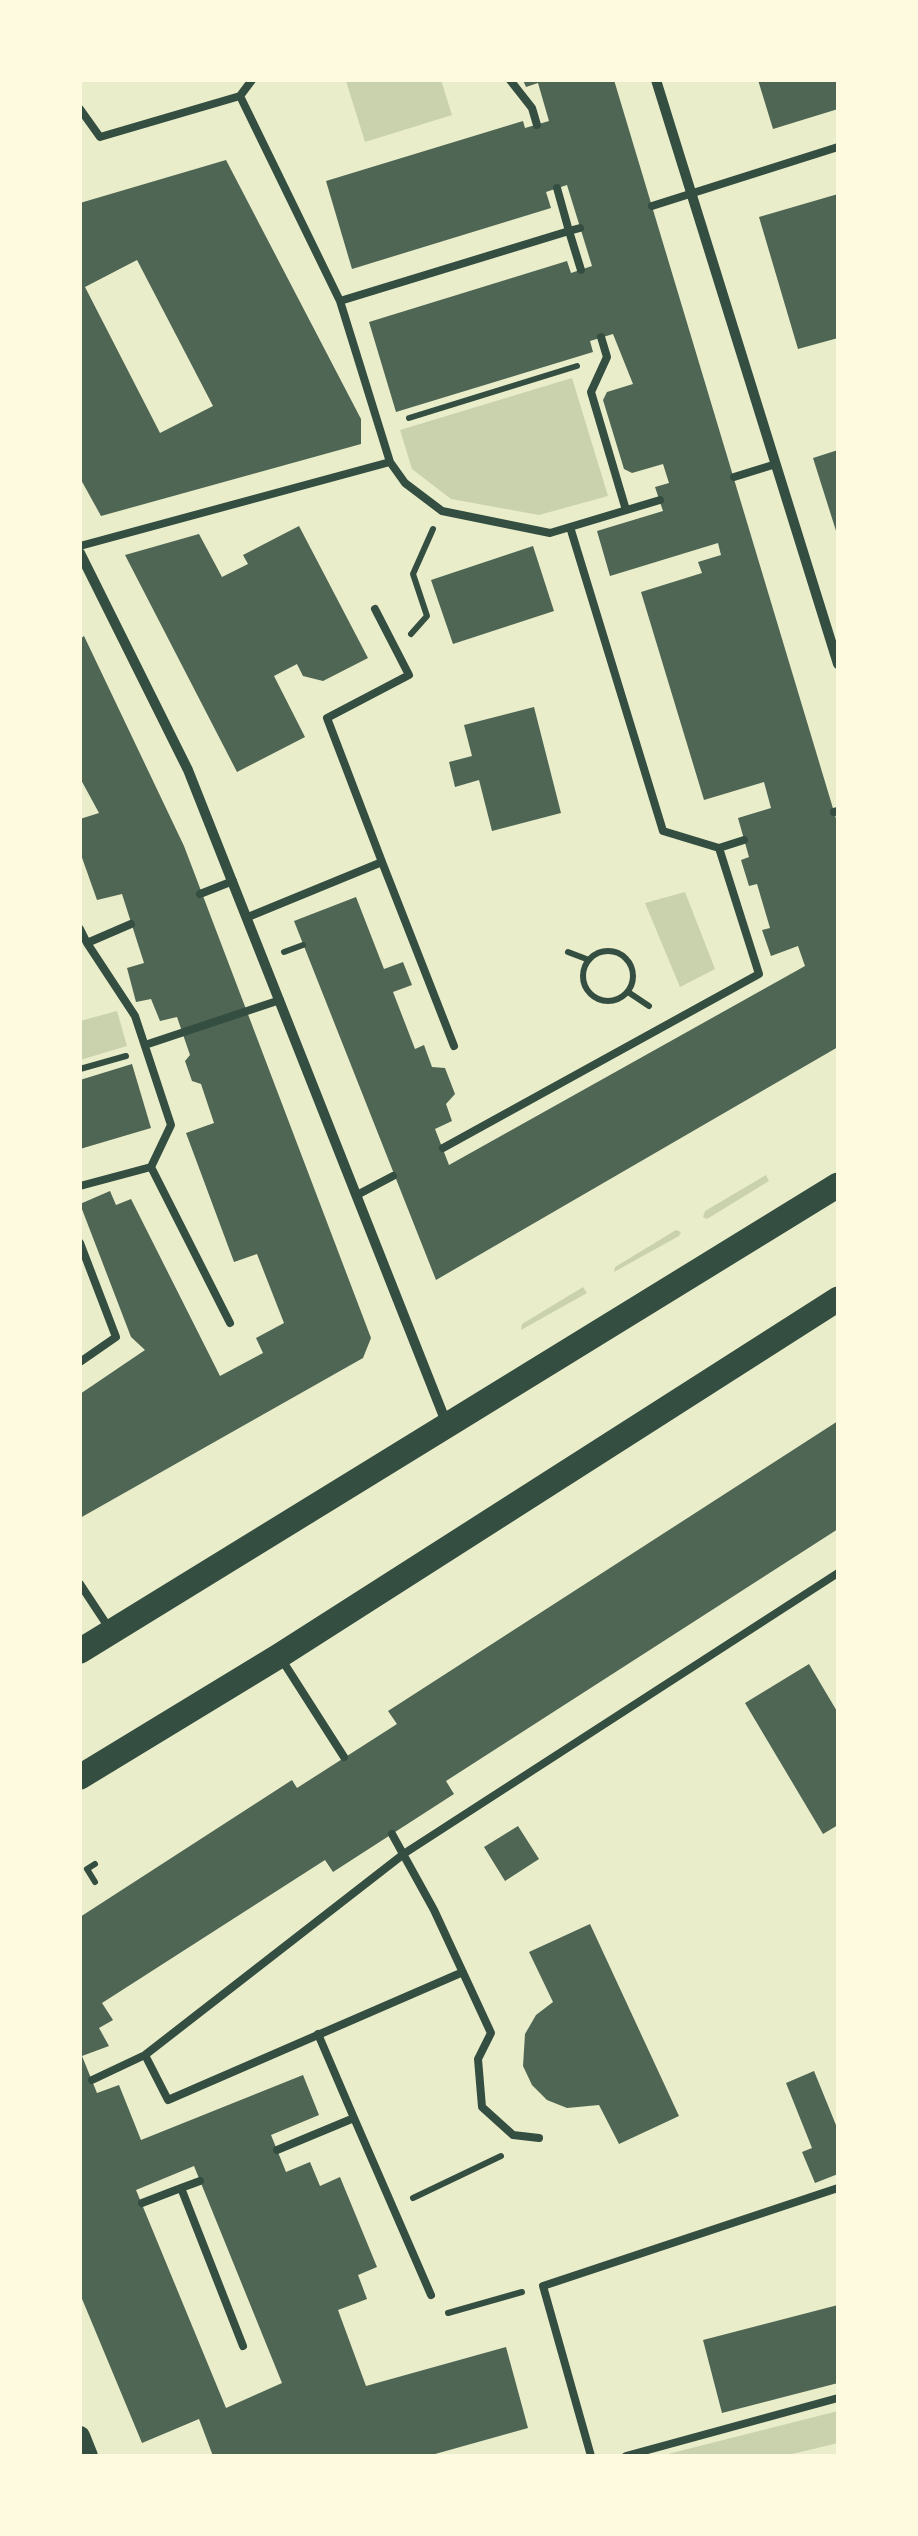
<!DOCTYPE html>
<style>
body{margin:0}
#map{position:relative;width:918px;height:2536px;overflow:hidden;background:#e9edc9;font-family:"Sofia Sans Condensed",sans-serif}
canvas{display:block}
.frame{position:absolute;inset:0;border:82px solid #fefae0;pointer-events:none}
</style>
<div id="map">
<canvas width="918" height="2536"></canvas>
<div class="frame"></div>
</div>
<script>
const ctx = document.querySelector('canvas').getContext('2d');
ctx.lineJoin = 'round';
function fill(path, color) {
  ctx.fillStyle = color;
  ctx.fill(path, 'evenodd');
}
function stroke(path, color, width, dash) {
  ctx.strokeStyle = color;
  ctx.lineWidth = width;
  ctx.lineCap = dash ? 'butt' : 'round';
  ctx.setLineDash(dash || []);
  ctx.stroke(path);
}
fill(new Path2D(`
 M441,80L452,115L365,142L346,81Z
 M572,378L608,496L539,515L451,499L412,469L400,430Z
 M685,892L715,969L680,987L645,903Z
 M117,1011L127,1046L80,1060V1021Z
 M766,1175L769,1181L707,1219L703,1217L705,1211Z
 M676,1230L681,1232L679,1236L614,1272L615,1267Z
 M583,1287L587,1293L521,1330L522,1324Z
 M838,2411V2443L784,2456H660Z`), '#cad2ad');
fill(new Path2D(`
 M523,80H614L838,825V1047L436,1280L294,921L356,897L384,969L403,962L412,985L393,992L415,1049L424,1045L432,1067L445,1068L455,1094L446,1104L452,1121L435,1129L449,1165L805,966L798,946L771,956L762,930L770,928L757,884L749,886L741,860L749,857L738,818L771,808L764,782L704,800L641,592L702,573L698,562L721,555L718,543L610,576L597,531L663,511L655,487L669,483L663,464L632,473L624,469L603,400L607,392L633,384L613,334L590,341L593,352L396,412L369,322L567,261L571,273L592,266L567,185L546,192L551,208L352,269L326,181L523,121L525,128L549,121L538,83L526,87Z
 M758,80H838V109L773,129Z
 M226,160L361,419V444L101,516L80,478V203ZM137,260L213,406L160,433L85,287Z
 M838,194V338L798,349L759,217Z
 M838,450V533L837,534L813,458Z
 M299,526L368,658L323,681L303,676L297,664L274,676L305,737L237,772L125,555L199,534L222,577L248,564L243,555Z
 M533,546L554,611L453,644L431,580Z
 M84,636L184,846L371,1338L363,1358L80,1518V1394L145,1350L131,1337L80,1204L110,1191L116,1205L131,1199L220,1376L263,1353L256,1338L284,1323L257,1254L234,1262L186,1133L214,1123L201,1084L192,1081L185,1061L190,1055L177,1017L160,1021L151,999L136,1002L127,968L144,963L122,894L97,900L80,852V819L99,813L80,778V639Z
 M534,707L561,813L492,831L479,780L455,787L449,762L472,756L464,725Z
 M132,1064L151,1128L80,1149V1080Z
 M838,1421V1529L446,1781L454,1794L333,1872L325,1860L102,2003L113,2020L99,2028L109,2046L82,2056L97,2093L119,2085L141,2140L303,2075L319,2115L271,2135L286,2172L310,2162L320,2186L340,2177L377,2267L358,2275L367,2299L338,2310L366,2386L506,2347L528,2428L428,2456H213L199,2419L142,2443L80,2294V1917L292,1780L297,1788L397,1724L388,1711ZM194,2166L282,2383L226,2408L136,2190Z
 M809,1664L838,1713V1825L823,1834L745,1703Z
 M518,1826L539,1859L505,1881L484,1847Z
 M590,1924L679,2116L619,2144L599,2105L567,2108L547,2100L532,2085L523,2066L525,2034L536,2015L553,2002L529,1952Z
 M814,2071L838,2130V2174L815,2183L802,2152L812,2148L786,2083Z
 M838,2305V2383L722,2413L703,2340Z`), '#4f6655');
stroke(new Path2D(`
 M409,418L577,366
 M411,634L427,616L413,574L433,529
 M583 976a25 25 0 1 1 50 0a25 25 0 1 1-50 0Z
 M284,952L303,945
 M568,952L589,960
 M628,992L649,1006
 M80,1069L126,1056
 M95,1864L87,1869L95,1882
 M413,2198L501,2156
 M448,2313L522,2292`), '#344e41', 6);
stroke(new Path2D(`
 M510,80L532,108L537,125
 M240,96L252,80
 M80,109L100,137L240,96L340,301
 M652,206L838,147
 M580,228L569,231L581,270
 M601,337L607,357L591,392L626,510
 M390,462L340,301L569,231L557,188
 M734,477L776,464
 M570,527L663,831L719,848L744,840
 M80,546L390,462L405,483L442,511L550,533L660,500
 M375,609L409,675L327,718L382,862
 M834,812L838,811
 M200,894L233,881
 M248,917L382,862L454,1046
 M80,929L87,943
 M145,1045L280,1000
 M443,1148L759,974L719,848
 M151,1167L230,1323
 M80,1186L151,1167L171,1125L135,1016L87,943L131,924
 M357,1195L393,1176
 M80,1243L116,1337L80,1362
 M80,1584L109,1628
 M282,1660L344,1757
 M392,1834L434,1910L491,2033L478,2059L482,2107L513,2135L539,2138
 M318,2034L354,2118
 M145,2055L168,2100L463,1972
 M92,2080L145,2055L405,1853L838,1573
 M277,2150L354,2118L431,2295
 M181,2188L200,2181
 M142,2203L181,2188L243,2346
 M591,2456L543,2286L838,2188
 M626,2456L838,2398`), '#344e41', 8);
stroke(new Path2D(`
 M656,80L838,664
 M80,553L188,770L446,1422`), '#344e41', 10);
stroke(new Path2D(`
 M80,2436L88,2456`), '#344e41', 20);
stroke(new Path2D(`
 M80,1651L838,1185
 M80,1777L279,1656L838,1299`), '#344e41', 25);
</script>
